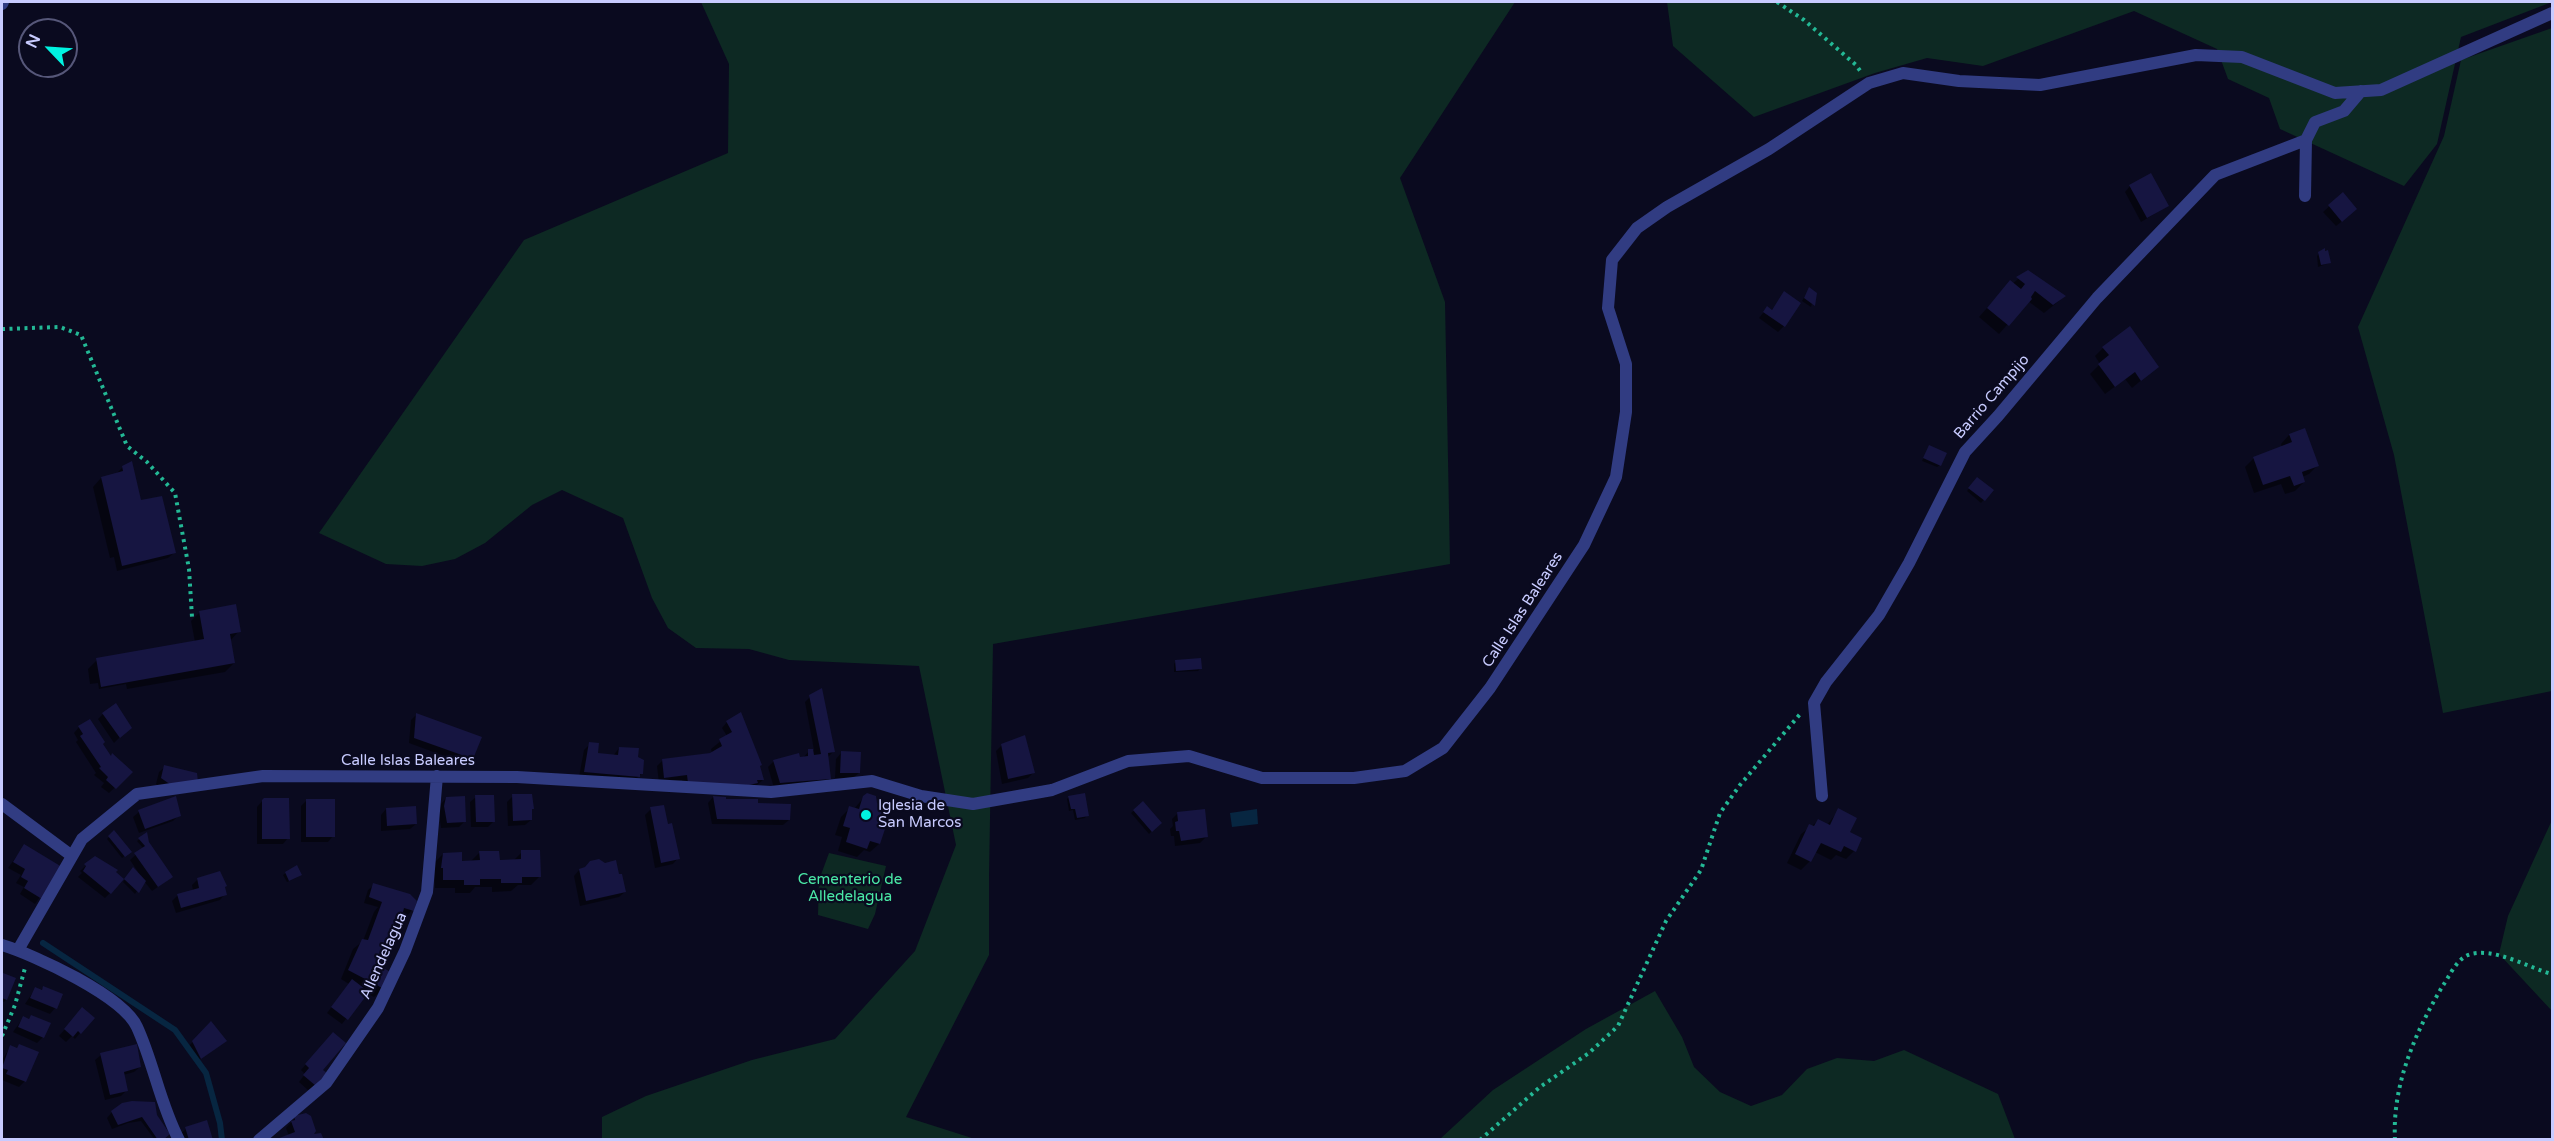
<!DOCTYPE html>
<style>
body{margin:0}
#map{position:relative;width:2554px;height:1141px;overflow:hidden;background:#0a0a1f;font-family:"Varela Round",sans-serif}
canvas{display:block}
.frame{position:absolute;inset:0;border:3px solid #c8cbff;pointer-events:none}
.north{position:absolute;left:18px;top:18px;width:60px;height:60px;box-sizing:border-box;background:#0a0a1f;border:2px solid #565779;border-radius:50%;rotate:295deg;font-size:16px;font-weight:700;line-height:24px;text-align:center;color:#c8cbff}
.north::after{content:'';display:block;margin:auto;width:21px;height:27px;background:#00f3e1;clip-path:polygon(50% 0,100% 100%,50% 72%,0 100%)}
</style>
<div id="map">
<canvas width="2554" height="1141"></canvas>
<div class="frame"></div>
<div class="north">N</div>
</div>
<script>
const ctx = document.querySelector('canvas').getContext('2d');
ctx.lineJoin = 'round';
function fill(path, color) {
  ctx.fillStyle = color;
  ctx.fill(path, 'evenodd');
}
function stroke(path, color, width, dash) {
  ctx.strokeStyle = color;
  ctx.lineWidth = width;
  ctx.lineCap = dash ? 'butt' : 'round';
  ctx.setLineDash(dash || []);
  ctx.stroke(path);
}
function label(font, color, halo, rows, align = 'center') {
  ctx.font = font + ' "Varela Round",sans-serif';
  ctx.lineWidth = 4.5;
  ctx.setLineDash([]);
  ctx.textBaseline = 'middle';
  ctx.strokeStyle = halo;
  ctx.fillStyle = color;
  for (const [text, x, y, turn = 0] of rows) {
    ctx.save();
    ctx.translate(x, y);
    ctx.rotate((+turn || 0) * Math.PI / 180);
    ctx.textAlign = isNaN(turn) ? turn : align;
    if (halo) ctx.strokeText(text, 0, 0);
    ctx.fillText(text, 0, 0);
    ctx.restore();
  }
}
fill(new Path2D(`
 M701,2H1515L1400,178L1445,302L1450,564L993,644L989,876V955L906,1117L975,1139H602V1117L646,1096L752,1060L835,1039L915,951L956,845L919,666L789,660L749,649L696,648L668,628L652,598L623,518L562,490L532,505L485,543L455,559L422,566L386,564L319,533L524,240L728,153L729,64Z
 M1667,2H2552L2461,37L2437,144L2404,186L2280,129L2269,98L2228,79L2217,49L2134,11L1983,66L1927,58L1875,73L1754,117L1673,46Z
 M2552,28V691L2443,713L2394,455L2358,327L2444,136L2461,60Z
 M2552,820V1011L2499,954L2508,916Z
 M829,853L886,866L875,914L868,929L818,915L819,880Z
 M1655,991L1682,1037L1694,1067L1720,1092L1751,1106L1782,1095L1807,1069L1837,1058L1874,1061L1904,1050L1998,1094L2015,1139H1440L1493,1090L1586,1029Z`), '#0d2923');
fill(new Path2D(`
 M1257,809L1258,824L1232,827L1230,813Z`), '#072641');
fill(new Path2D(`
 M2130,186L2168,206L2141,222L2125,192Z
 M2343,194L2350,215L2336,226L2323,212Z
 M2322,250L2327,251L2329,263L2318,267L2317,256Z
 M2028,271L2064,297L2044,313L2028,301L1999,334L1979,317L2010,282L2012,284Z
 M1809,289L1815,293L1811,307L1802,301Z
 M1784,293V326L1778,332L1759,318L1767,308L1771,311Z
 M2103,348L2157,367L2132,388L2125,379L2105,394L2090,374L2100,364L2095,356Z
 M2304,430L2318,465L2309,474L2302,477L2304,482L2295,491L2285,494L2281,484L2254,493L2245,467L2254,458L2282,447L2281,444L2289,435Z
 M1929,447L1940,465L1937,467L1922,461Z
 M123,467L140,502L174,553L168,558L117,571L114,557L110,558L93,487L101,478L115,475Z
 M1977,479L1992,490L1981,503L1967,491Z
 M200,612L239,631L230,641L234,663L225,672L127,689L126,684L99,689L98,683L90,684L88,669L97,660L195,642L191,621Z
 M1176,661L1201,668L1198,671L1174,672V664Z
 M810,697L834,751L828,757L830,779L824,784L774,788L768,767L774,761L803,758L809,751L814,750L805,702Z
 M103,714L130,727L114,743L98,719Z
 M416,715L472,758L466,764L409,743L411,720Z
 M727,722L758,766L763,780L757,785L683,788L682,780L659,783L657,766L663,760L712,753L711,749L727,736L722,728Z
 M79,727L101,744L110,758L131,772L109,793L101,787L104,783L94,775L96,773L76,742L78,740L74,733Z
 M590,744L596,755L613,756L619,748L637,758L641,774L633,782L579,777L584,750Z
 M1002,745L1034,772L1028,778L1002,784L996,751Z
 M841,753L859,773L853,778H835L836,759Z
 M165,767L196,774L165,790L156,784L159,772Z
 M513,796L531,810V820L525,825L508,826L507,802Z
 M476,797L494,821L488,827H471L470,802Z
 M713,797L757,804L789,820L783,825L712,824L708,803Z
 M864,797L879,844L870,852L864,850L857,857L838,851L842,837L835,835L841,817L850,808L854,809Z
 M1069,797L1087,815L1085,818L1075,820L1073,810L1069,811L1067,799Z
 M446,798L464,822L459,827L441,828L439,813L441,804Z
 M264,799L288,838L283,844H257V807Z
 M307,800L333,836L328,842H301V806Z
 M1143,803L1160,823L1149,834L1131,813Z
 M386,809L416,824L410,829L381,831V815Z
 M651,809L667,826L678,858L673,864L655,868L645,815Z
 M1839,810L1854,851L1846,859L1836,855L1831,860L1815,852L1810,861L1801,870L1787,863L1801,834L1818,821L1827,825Z
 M139,812L179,815L173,821L139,833L133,817Z
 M1178,813L1206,837L1200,843L1175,846L1174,836H1171L1170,829L1173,826L1172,819Z
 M114,832L130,852L122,858L107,839Z
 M146,834L165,882L152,891L144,881L135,894L123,882L131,871L138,872L130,860L143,848L137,841Z
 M24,846L60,868L35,904L20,894L24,887L16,883L21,875L8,868Z
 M480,852L498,861H513L522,852L540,876L531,885H518L511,891L492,892V887H475L470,893H455V888H435L434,863L443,854L461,862H470Z
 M95,857L110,893L105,898L78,877L82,873L80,871Z
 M579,870L625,892L619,897L580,906L574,876Z
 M219,873L225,894L220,900L176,913L172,901L178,895L193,891L192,885L197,880Z
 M286,873L298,877L287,882L283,875Z
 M374,885L412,910L407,916L401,914L380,968L383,989L374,997L366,993L342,1024L327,1013L349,984L341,979L353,949L363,941L374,912L378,907L364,903L368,890Z
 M3,975L6,1000L4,1002L2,1001Z
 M43,988L55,1008L50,1014L25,1004L35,989L40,991Z
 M77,1015L80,1033L75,1039L72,1036L66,1042L59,1036Z
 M31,1016L43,1037L37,1043L13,1032L23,1018L28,1020Z
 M211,1023L225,1041L195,1063L187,1048Z
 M19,1045L25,1081L19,1087L2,1080V1060L11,1046L16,1049Z
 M318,1050L321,1070L325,1073L309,1091L299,1082L305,1074L301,1070Z
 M101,1055L140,1067L134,1072L123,1075L127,1090L121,1096L105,1100L95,1060Z
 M153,1103L162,1140H155L141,1121L128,1123L112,1129L107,1118L112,1112Z
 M295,1118L310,1137L289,1136L286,1128Z
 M186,1129L212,1140H182L180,1134Z`), '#0007');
stroke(new Path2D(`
 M43,943L175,1030L206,1073L220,1123L222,1140`), '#072641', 6);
fill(new Path2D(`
 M2151,173L2169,206L2147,218L2129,185Z
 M2343,192L2357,209L2342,222L2328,205Z
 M2325,248V251L2328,250L2331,263L2321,265L2318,252Z
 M2028,270L2066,296L2053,305L2035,291L2031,297L2032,299L2009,326L1987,308L2010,280L2021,289L2025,284L2016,277Z
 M1809,287L1817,293L1815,306L1804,298Z
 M1784,291L1801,303L1785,327L1763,312L1767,306L1772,310Z
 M2130,326L2159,367L2141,381L2135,372L2115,387L2098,364L2109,355L2102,347Z
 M2305,428L2319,466L2302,472L2305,482L2294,486L2290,476L2263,485L2253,457L2292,442L2289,434Z
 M1929,445L1947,453L1941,466L1923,458Z
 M132,461L141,500L162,496L176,553L122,566L101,477L123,471L122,466Z
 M1977,477L1994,490L1985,501L1968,488Z
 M236,604L241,632L230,634L235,663L101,687L96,658L204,639L199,611Z
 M1201,658L1202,669L1176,671L1175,660Z
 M822,688L835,752L828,753L831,779L780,783L773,760L799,753L800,757L808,756V749H813L814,755L821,754L809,695Z
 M116,703L132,728L120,738L102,713Z
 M741,712L762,765L760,766L764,780H757L758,783L749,785L688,783L687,775L664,778L662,759L710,753L722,746L719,739L732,732L726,721Z
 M416,713L482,737L473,759L414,738Z
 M90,719L105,742L103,744L111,756L112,753L133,772L116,789L106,780L108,777L99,768L101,767L80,736L83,734L78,726Z
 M1025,735L1035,773L1008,779L1001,744Z
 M589,742L599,743L598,753L618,755L619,747L639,748L638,757L644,760L643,774H640V777L584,772Z
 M841,751L861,752L860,773H840Z
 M164,765L197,773L198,782L171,785L161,778Z
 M867,793L876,796L877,803L888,806L884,822L887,823L880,844L870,841L867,849L846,842L850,828L843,826L849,806L859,809L863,796Z
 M1085,793L1089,816L1077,818L1075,809H1071L1068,796Z
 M512,794H532L534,809H532V820L513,821Z
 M475,795H494L495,822H476Z
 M176,796L181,816L145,829L138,810Z
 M465,796L466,822L447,823L444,806L446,797Z
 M713,796L726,797V799H758V803L791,804L790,820L717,819Z
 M264,798H289L290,839H262V800Z
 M306,799H335V837H306Z
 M1143,801L1162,823L1152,832L1133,810Z
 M664,805L668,824L672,823L680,859L661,863L650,807Z
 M416,806L417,824L387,826L386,808Z
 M1838,808L1857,818L1850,832L1862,838L1856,852L1844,846L1841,852L1821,843L1811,862L1795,854L1809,824L1814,826L1818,819L1830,825Z
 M1205,809L1208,837L1181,841L1179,831H1176L1175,822L1178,821L1177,812Z
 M114,830L132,852L125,857L108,836Z
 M147,832L149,842L173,877L158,887L134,853L145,846L138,838Z
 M24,844L62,867L42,899L24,888L28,881L21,877L25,869L13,862Z
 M521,850H540L541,877H522V883H501V879H480V885H464V880H443V868H441L443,853L462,852V861L480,860L479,851H499L500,860L521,859Z
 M95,856L118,870L116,872L124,879L111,894L83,871L86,866L84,864Z
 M599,859L605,863L616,860L619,874H622L626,892L586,901L579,869L585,867L590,861Z
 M297,865L302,875L289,881L285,872Z
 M133,867L146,881L139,893L124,879Z
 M220,871L227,886L225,887L227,895L181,908L177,894L199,888L197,878Z
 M373,883L410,894L417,901L414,911L404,908L396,940L382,967L392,973L384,989L348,970L362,939L368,940L382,902L369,897Z
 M3,973L16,978L7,1000L2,998Z
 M352,979L369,992L348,1020L331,1007Z
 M43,986L63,994L57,1009L30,998L35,987L42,990Z
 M82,1007L95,1018L81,1034L78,1031L73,1037L64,1029Z
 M31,1015L51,1023L44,1038L18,1027L23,1016L29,1019Z
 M211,1021L227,1041L201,1059L192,1041Z
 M333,1032L346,1043L323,1070L327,1073L316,1086L303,1075L309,1068L305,1064Z
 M19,1044L39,1052L26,1082L6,1074L8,1070L2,1068L10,1045L17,1048Z
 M137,1044L141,1067L124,1072L128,1091L110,1095L100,1053Z
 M132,1101L155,1102L157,1115L170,1134L163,1140H158L142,1117L118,1125L111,1111L122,1103Z
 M306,1113L311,1116L316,1131L314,1134L321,1133L324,1140H274L295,1132L291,1121L295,1120L294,1116Z
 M207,1120L213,1140H189L185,1127Z`), '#161541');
stroke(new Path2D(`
 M1777,2L1804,20L1856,65L1861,72
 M2,329L60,327L81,335L127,446L147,462L175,493L189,569L192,617
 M2,1036L15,1005L25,968
 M1480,1140L1540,1087L1589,1053L1618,1026L1666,921L1701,870L1720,813L1740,785L1801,713
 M2395,1140C2392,1085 2415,1033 2442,987C2449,977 2456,960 2468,955C2493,946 2529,968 2552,974`), '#23b895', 4, [3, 4.5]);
stroke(new Path2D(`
 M2,4L3,2
 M2305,196L2306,140L2315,122L2344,111L2361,91
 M1822,796L1814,703L1826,682L1879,615L1909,563L1965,452L1998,416L2097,298L2215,175L2306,140
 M2,804L72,856
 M2,945C35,955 123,996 137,1027C154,1064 160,1104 179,1140
 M18,950L82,839L137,794L263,776L517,777L771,792L872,781L921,796L973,804L1052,790L1128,761L1189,756L1262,778H1354L1405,771L1443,748L1490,688L1584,545L1616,477L1626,412V364L1608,308L1612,260L1637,228L1667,207L1769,149L1869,83L1903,73L1959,81L2040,85L2196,55L2242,57L2335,93L2381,90L2552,13
 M259,1140L326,1083L378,1008L405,951L427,892L437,776`), '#313c82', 12);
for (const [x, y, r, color] of [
 [866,815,6,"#00f3e1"]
]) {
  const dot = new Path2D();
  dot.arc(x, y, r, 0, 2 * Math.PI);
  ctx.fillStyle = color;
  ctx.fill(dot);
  stroke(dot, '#0a0a1f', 2);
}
label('15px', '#c8cbff', '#0a0a1f', [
 ["Barrio Campijo",1992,397,-49],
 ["Calle Islas Baleares",1523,610,-57],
 ["Calle Islas Baleares",408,761],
 ["Allendelagua",384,956,-66]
]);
label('15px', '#c8cbff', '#0a0a1f', [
 ["Iglesia de",878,806],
 ["San Marcos",878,823]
], 'left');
label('15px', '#4ae8a6', '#0a0a1f', [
 ["Cementerio de",850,880],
 ["Alledelagua",850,897]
]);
</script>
